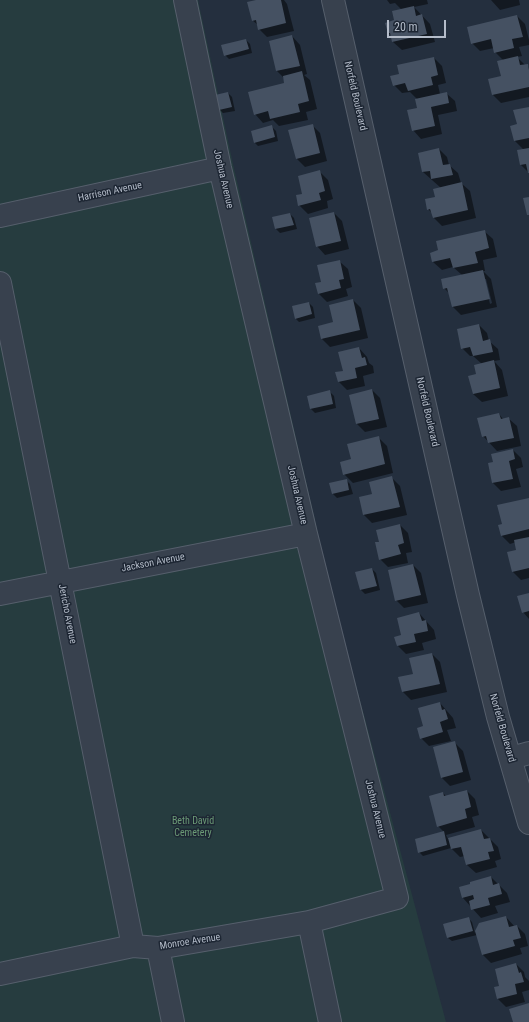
<!DOCTYPE html>
<style>
body{margin:0}
#map{position:relative;width:529px;height:1022px;overflow:hidden;background:#242f3e;font-family:"Roboto Condensed",sans-serif}
canvas{display:block}
.scale{position:absolute;left:387px;top:20px;width:59px;height:18px;box-sizing:border-box;border:2px solid #b4bcc9;border-top:0;padding-left:5px;font-size:12px;line-height:14px;white-space:nowrap;color:#b4bcc9;-webkit-text-stroke:3px #1d2633;paint-order:stroke}
</style>
<div id="map">
<canvas width="529" height="1022"></canvas>
<div class="scale">20 m</div>
</div>
<script>
const ctx = document.querySelector('canvas').getContext('2d');
ctx.lineJoin = 'round';
function fill(path, color) {
  ctx.fillStyle = color;
  ctx.fill(path, 'evenodd');
}
function stroke(path, color, width, dash) {
  ctx.strokeStyle = color;
  ctx.lineWidth = width;
  ctx.lineCap = dash ? 'butt' : 'round';
  ctx.setLineDash(dash || []);
  ctx.stroke(path);
}
function label(font, color, halo, rows, align = 'center') {
  ctx.font = font + ' "Roboto Condensed",sans-serif';
  ctx.lineWidth = 3;
  ctx.setLineDash([]);
  ctx.textBaseline = 'middle';
  ctx.strokeStyle = halo;
  ctx.fillStyle = color;
  for (const [text, x, y, turn = 0] of rows) {
    ctx.save();
    ctx.translate(x, y);
    ctx.rotate((+turn || 0) * Math.PI / 180);
    ctx.textAlign = isNaN(turn) ? turn : align;
    if (halo) ctx.strokeText(text, 0, 0);
    ctx.fillText(text, 0, 0);
    ctx.restore();
  }
}
fill(new Path2D(`
 M0,0H198L233,164L334,603L446,1022H0Z`), '#263c3f');
fill(new Path2D(`
 M260,0H284L287,4L294,31L267,37L259,29L258,25L252,20Z
 M387,0H427L428,4L414,7L430,24L435,42L402,50L393,42L392,36L388,33L402,10L395,3L390,4Z
 M491,0H519L520,5L500,10Z
 M517,16L525,24L529,40V45L519,47L522,56L517,57L525,65H527L529,67V97L501,103L493,95L502,76L503,60L495,52L494,48L480,51L472,43Z
 M292,36L300,45L307,74L304,75L310,80L317,109L306,112L308,120L279,126L273,120L263,123L255,114L286,84L284,78L277,71Z
 M246,40L250,44L252,53L229,59L225,55Z
 M434,58L442,66L446,83L438,85L440,94L446,93L455,101L457,111L438,115L442,134L421,139L413,130L418,109L417,99L410,92L402,93L394,85L400,75Z
 M228,93L232,97L235,111L223,113L219,109Z
 M529,108V173L521,165L524,150L515,141L518,125Z
 M312,125L320,133L327,161L305,167L297,159Z
 M272,127L276,131L278,141L258,146L254,142Z
 M439,149L447,157L449,165L458,173L461,183L470,191L476,218L442,226L434,218L432,213L428,209L441,188L423,172L419,154Z
 M319,171L328,180L333,199L327,201L328,208L308,214L299,205L304,194Z
 M334,213L342,221L349,249L325,255L317,246Z
 M290,214L294,218L297,229L280,233L276,229L273,218Z
 M484,231L493,239L497,257L483,260L485,271H483L491,279L497,307L461,315L453,307L450,294L444,288L462,275L453,267L442,270L433,262ZM484,279H486L492,303L490,304Z
 M339,261L348,269L352,287L346,289L348,296L327,302L319,294L322,282Z
 M353,300L361,308L368,338L330,347L322,339Z
 M309,303L313,307L315,318L299,322L295,318Z
 M479,325L487,333L489,341L498,349L500,360L494,361L502,370L508,396L482,402L473,394L477,375L482,364L473,356H470L462,348Z
 M359,348L367,357L369,363L373,366L374,373L363,376L365,386L347,390L339,382Z
 M372,390L380,398L387,427L365,432L357,424Z
 M330,392L334,396L336,408L315,413L311,409L308,397Z
 M499,414L503,419L508,418L517,426L521,446L497,451L483,436Z
 M378,437L387,446L393,473L353,483L344,474L352,460Z
 M513,450L521,458L523,467L516,469L521,487L501,491L493,483L489,464L494,463Z
 M392,478L400,486L407,515L372,523L364,515L360,498L373,495Z
 M346,480L350,484L353,494L337,498L333,494L330,484Z
 M529,500V578L521,580L513,572L518,550L516,542L510,544L501,535L503,525Z
 M400,525L408,533L412,552L406,553L408,563L388,567L380,559L381,542Z
 M413,565L421,573L428,603L404,608L396,600Z
 M372,569L376,573L380,590L365,594L361,590L356,573Z
 M529,594V619L523,612Z
 M419,613L434,630L436,639L422,643L424,650L406,654L398,646L402,636Z
 M432,654L440,662L447,692L411,700L403,692L414,674Z
 M440,703L453,718L456,728L447,730L451,741L429,746L421,738L424,727Z
 M454,742L463,751L471,780L450,786L442,778L434,748Z
 M467,791L475,799L479,815L472,817L475,827L446,835L448,839L481,830L498,847L501,859L495,861L497,867L476,873L467,865L465,856L460,857L451,848L423,856L419,852L444,832L438,826L443,793L446,796Z
 M491,877L507,893L510,902L495,906L498,913L481,918L463,898L461,888Z
 M506,917L515,927L517,926L525,934L528,946L520,948L522,954L491,963L483,955L477,935L452,941L448,938L468,918L472,922L475,933L479,924Z
 M516,964L524,972L525,977L529,981V990L522,992L525,1002L506,1007L498,999L501,987Z`), '#0007');
fill(new Path2D(`
 M256,0H281L286,23L258,30L256,20L252,21L247,2Z
 M414,6L416,16L422,14L427,34L392,42L390,33H388L385,23L394,20L392,11Z
 M517,15L523,37L512,39L514,48L494,53L491,39L471,44L467,27Z
 M292,35L300,66L276,71L269,41Z
 M246,39L249,49L224,56L221,45Z
 M518,56L520,65L528,64L529,70V87L492,95L488,79L501,76L497,61Z
 M434,57L438,75L431,77L433,85L408,91L405,83L393,86L390,76L399,74L397,65Z
 M302,71L309,101L298,104L300,112L270,119L268,111L254,115L248,92L284,83L283,76Z
 M228,92L232,107L219,110L215,95Z
 M447,92L449,103L431,107L435,126L412,131L407,110L417,108L415,99Z
 M529,107V138L514,141L510,126L517,124L513,110Z
 M313,124L320,153L296,159L288,130Z
 M272,125L275,137L254,143L251,131Z
 M439,148L443,165L450,164L453,175L431,179L430,171L422,172L418,153Z
 M529,148V173H528L526,164L520,165L517,150Z
 M320,170L325,191L319,193L321,200L298,206L296,195L302,194L298,176Z
 M462,182L468,210L433,218L430,209L427,210L425,199L435,197L433,189Z
 M529,197V215H527L523,198Z
 M334,212L341,241L316,247L309,218Z
 M290,213L294,225L275,229L272,217Z
 M485,230L489,248L475,252L478,263L453,268L450,258L432,262L430,253L438,250L436,241Z
 M340,260L344,279L339,280L341,288L318,294L315,283L321,282L317,265Z
 M483,270L490,299L452,307L447,288L443,289L441,279Z
 M353,299L360,330L321,339L318,326L333,322L329,305Z
 M309,302L312,314L295,319L292,306Z
 M479,324L483,341L490,339L493,352L473,356L470,347L461,349L457,329Z
 M359,347L362,358L365,357L367,365L355,368L357,378L338,382L335,372L343,371L338,352Z
 M494,360L500,388L473,394L468,376L476,374L474,365Z
 M372,389L379,419L356,424L349,395Z
 M330,390L333,404L310,409L307,396Z
 M499,413L501,419L509,417L514,438L488,443L486,436L482,437L477,418Z
 M379,436L385,464L343,475L340,462L351,459L347,444Z
 M513,449L515,459L509,461L513,479L492,483L488,463L493,462L491,454Z
 M392,476L400,507L363,515L359,497L372,494L369,482Z
 M347,479L349,490L332,494L329,483Z
 M529,498V529L501,536L498,525L502,524L497,505Z
 M400,524L404,543L398,545L401,554L379,560L375,542H379L376,530Z
 M529,537V568L512,572L507,552L516,550L514,540Z
 M413,564L421,595L395,601L388,570Z
 M372,568L377,586L360,590L355,572Z
 M529,593V611L522,613L517,596Z
 M419,612L422,621L426,620L428,631L414,634L416,642L397,646L394,637L401,635L397,618Z
 M432,653L440,684L402,692L398,677L413,674L409,658Z
 M440,702L442,710L445,709L448,719L440,722L443,732L420,739L417,728L423,726L418,708Z
 M455,741L463,772L441,778L433,747Z
 M467,790L471,807L465,809L467,818L437,827L429,796L443,792L444,796Z
 M481,829L484,839L490,838L494,851L488,852L490,859L466,865L461,847L451,849L448,838Z
 M444,831L447,845L418,853L415,839Z
 M491,876L493,885L499,883L502,894L488,898L490,905L471,910L469,901L474,899L473,895L462,898L459,887L470,884V882Z
 M506,916L509,927L517,925L521,938L513,940L515,946L482,955L475,931L479,923Z
 M469,917L473,931L447,938L443,924Z
 M516,963L519,973L521,972L524,982L515,984L517,994L497,999L494,987L499,986L495,969Z
 M529,1003V1022H513L509,1009Z`), '#455162');
const minor = new Path2D(`
 M333,0L468,595L498,717L529,823
 M0,216L220,168
 M0,283L133,946
 M0,594L306,534
 M511,758L529,753
 M309,922L330,1022
 M158,948L173,1022
 M0,974L133,946L158,948L309,922L397,898L306,534L220,168L185,0`);
stroke(minor, '#565f6c', 24);
stroke(minor, '#38414e', 22);
label('10px', '#b4bcc9', '#1d2633', [
 ["Norfeld Boulevard",355,96,77],
 ["Joshua Avenue",223,179,77],
 ["Harrison Avenue",110,192,-12],
 ["Norfeld Boulevard",427,412,77],
 ["Joshua Avenue",297,495,77],
 ["Jackson Avenue",153,563,-11],
 ["Jericho Avenue",67,614,79],
 ["Norfeld Boulevard",502,728,74],
 ["Joshua Avenue",375,809,76],
 ["Monroe Avenue",190,942,-9]
]);
label('10px', '#6b9a76', '#1d2633', [
 ["Beth David",193,821],
 ["Cemetery",193,833]
]);
</script>
